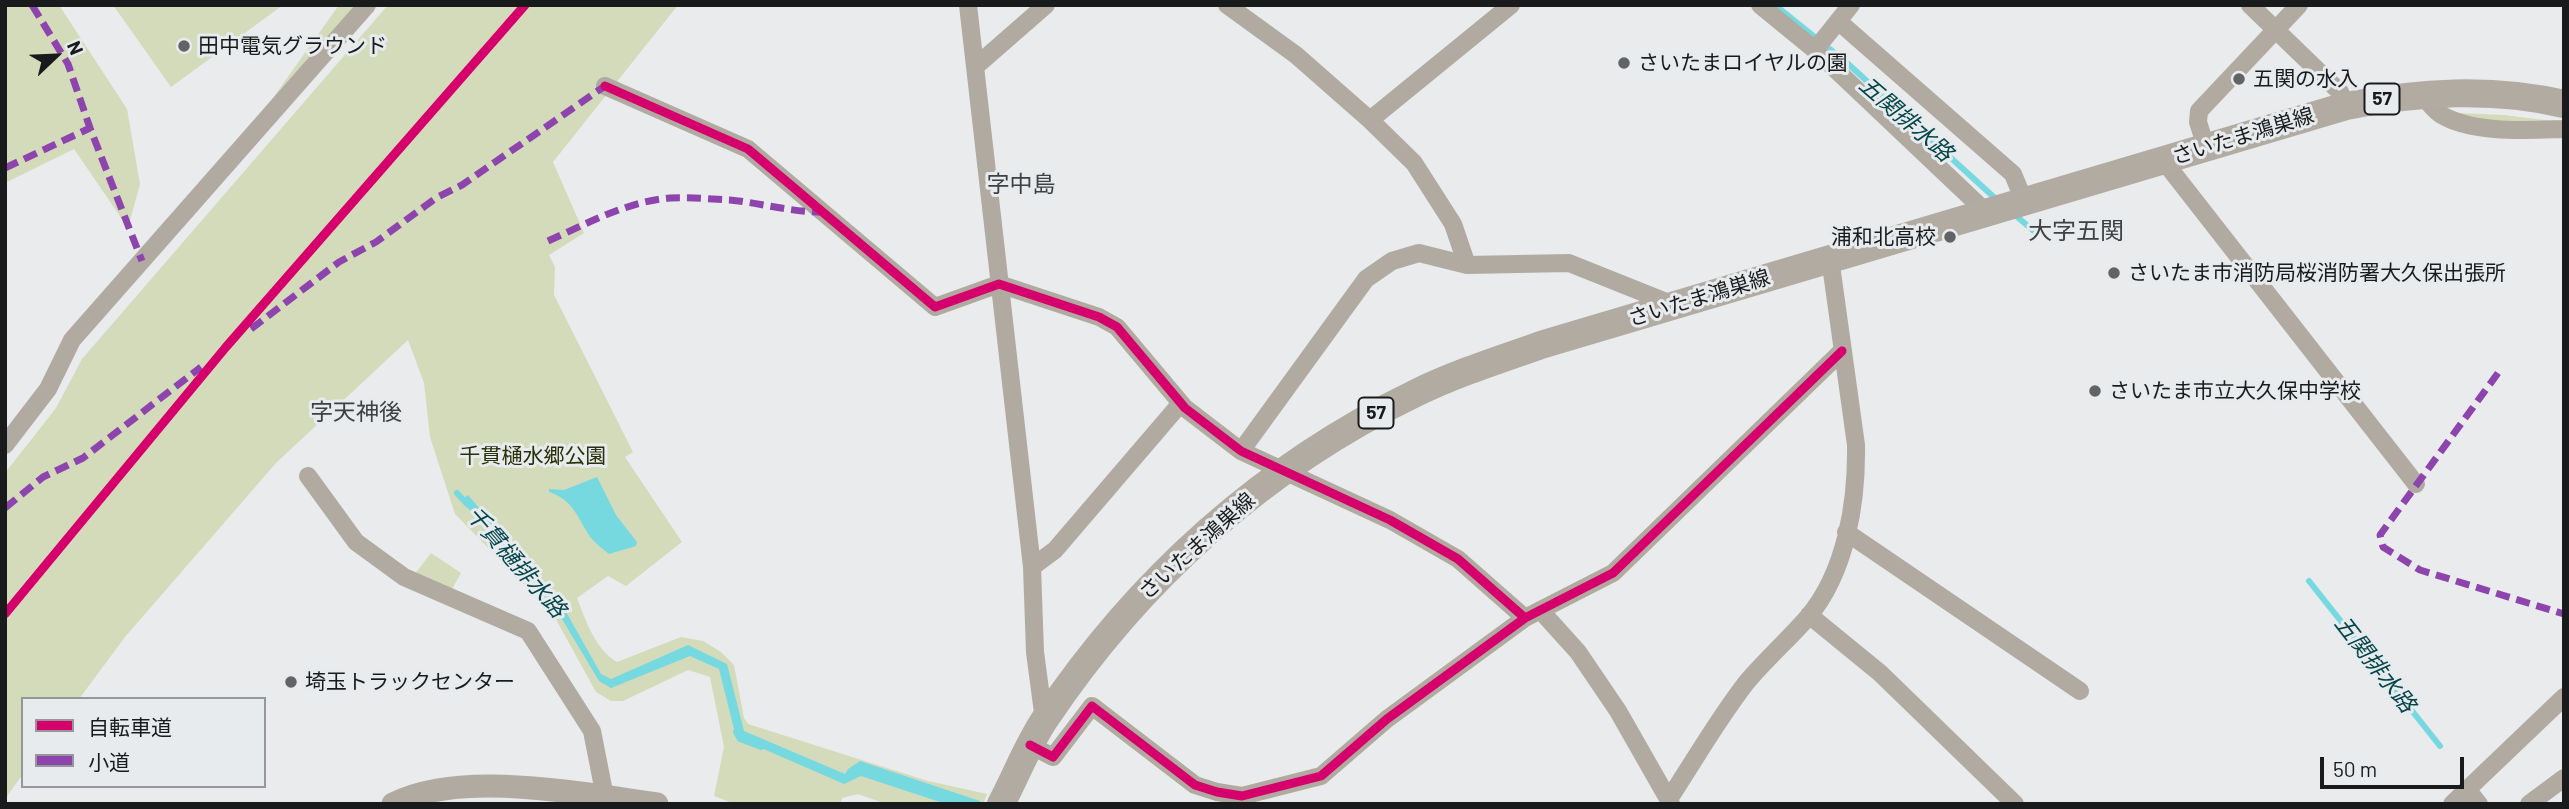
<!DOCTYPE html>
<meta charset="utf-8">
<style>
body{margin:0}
#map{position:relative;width:2569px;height:809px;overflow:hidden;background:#e9ebed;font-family:Barlow,"Noto Sans JP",sans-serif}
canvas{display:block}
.frame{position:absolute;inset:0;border:7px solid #191a1b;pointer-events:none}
.legend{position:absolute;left:21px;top:697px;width:245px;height:91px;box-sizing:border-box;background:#e8ebee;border:2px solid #95979a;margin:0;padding:9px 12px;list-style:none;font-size:21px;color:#191a1b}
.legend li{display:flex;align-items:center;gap:14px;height:35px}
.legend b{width:35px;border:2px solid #95979a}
.north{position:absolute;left:21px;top:21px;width:70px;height:70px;-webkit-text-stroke:5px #e8ebee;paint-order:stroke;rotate:67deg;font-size:19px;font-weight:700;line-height:28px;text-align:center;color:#191a1b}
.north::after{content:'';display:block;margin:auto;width:24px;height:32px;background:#191a1b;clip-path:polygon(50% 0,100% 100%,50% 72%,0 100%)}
.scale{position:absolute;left:2320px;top:757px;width:144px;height:32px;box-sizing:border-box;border:4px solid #191a1b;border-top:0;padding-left:9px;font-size:21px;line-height:24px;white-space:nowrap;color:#191a1b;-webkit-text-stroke:5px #e8ebee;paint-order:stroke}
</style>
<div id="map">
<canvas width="2569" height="809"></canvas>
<div class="frame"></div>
<ul class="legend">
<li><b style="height:9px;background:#d6006c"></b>自転車道</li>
<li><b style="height:9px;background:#8e44ad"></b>小道</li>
</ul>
<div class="north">N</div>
<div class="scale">50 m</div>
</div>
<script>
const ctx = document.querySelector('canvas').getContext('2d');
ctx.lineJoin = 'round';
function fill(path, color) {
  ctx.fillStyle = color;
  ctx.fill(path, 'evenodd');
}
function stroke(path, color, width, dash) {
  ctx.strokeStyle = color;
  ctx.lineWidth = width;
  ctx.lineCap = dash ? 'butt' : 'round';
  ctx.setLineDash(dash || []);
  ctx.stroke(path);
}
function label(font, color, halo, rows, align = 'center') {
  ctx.font = font + ' Barlow,"Noto Sans JP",sans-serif';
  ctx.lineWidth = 6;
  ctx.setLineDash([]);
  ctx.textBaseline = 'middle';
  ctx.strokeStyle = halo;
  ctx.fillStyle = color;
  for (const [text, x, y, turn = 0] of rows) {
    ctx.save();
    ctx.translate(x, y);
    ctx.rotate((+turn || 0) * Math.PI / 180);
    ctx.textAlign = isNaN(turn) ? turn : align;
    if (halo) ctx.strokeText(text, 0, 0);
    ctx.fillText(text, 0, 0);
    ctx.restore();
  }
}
fill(new Path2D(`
 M5,5H59L127,109L140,184L128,228L74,149L5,183Z
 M113,5H283L171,87Z
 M339,5H363L253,126Z
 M388,5H678L553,162L584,233L549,255L555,267L554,295L633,452L625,457L682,542L626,586L608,576L577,598C586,621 595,649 617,662L681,637L703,641L721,652L734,665L744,718L748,724L928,781L987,794L983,804H886L858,794L842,798L840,804H735L714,796L724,747L710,677L688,670L623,701H611L596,692L553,614L455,514L430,437L424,383L408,340L276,463L125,637L79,699H23V774L5,799V473L56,408L82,359Z
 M2459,113L2504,115L2560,122C2527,123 2490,126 2459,113Z
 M431,553L461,573L452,589L415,574Z`), '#d4dbbb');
fill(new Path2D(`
 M597,477L616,515L637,542L636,546L609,554C603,549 596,544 591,538C577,518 574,500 549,492V489L564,490Z
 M468,495L561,603L601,674L611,679L688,645L727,664L744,731L845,774L848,769L860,761L980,801V804H946L861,776L844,784L736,737L719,669L690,656L611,688L599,681L553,604L461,500Z`), '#76d9e0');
stroke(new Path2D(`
 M1775,5L1846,62L1997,200
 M2014,214L2036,233
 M457,493L468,505
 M2309,581L2440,746
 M736,732L740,739L761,747`), '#76d9e0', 6);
stroke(new Path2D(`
 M968,5L1032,567L1035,652L1044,720
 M1227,5L1296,55L1370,120L1414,163L1453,224L1467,265
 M1760,5L1815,50L1986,212
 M2250,5L2340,92L2346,106
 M1838,21L2013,174L2024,201
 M1815,50L1851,5
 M975,67L1046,5
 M605,86L748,149L935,307L999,284L1099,317L1117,327L1185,408L1241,451L1390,520L1458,559L1525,618
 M2422,94C2427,101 2433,109 2440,114C2472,134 2528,130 2564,129
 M1370,120L1511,5
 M2206,147L2198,122L2199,111L2299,5
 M2163,160L2416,484
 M5,445L48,389L72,340L367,5
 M1241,451L1366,279L1392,261L1419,253L1467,265L1569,263L1674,305
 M308,476L356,542L404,577L528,631L592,731L605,797
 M1846,532L2080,691
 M1032,567L1055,550L1181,403
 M1541,611L1578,652L1618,711L1671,804
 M1809,615L1880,673L2015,804
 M1030,745L1053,757L1092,706L1195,785L1217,792L1242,796L1321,776L1387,719L1525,618L1613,573L1842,351
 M2467,789L2479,804
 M1669,799C1694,761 1718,719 1746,683C1765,660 1788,640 1808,617C1846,572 1857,502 1856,445L1830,258
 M2452,804L2564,697
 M2529,804L2564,778`), '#b1aaa1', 18);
stroke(new Path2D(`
 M393,804C461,769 583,794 657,804`), '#b1aaa1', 23);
stroke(new Path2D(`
 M1001,804C1016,776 1027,746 1045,719C1138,580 1264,466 1416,393C1457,373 1501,359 1544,344L2346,106C2419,92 2491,87 2564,104`), '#b2aba2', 28);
stroke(new Path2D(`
 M32,5L68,64L90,128L142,261
 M5,168L90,128
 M548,241C586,224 628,201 670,198C690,197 711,199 730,200C761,203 790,212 822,212
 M251,329L339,262L376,242L436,198L462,185L605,86
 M2498,373L2380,535L2383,547L2420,570L2564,614
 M5,508L43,477L83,458L201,367`), '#8e44ad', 7, [14, 7]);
stroke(new Path2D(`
 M605,86L748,149L935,307L999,284L1099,317L1117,327L1185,408L1241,451L1390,520L1458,559L1525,618
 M5,614L226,347L525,5
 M1030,745L1053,757L1092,706L1195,785L1217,792L1242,796L1321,776L1387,719L1525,618L1613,573L1842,351`), '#d6006c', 9);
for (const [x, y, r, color] of [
 [184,46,7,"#626364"],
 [1624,63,7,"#626364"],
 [2239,79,7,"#626364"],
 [1950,237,7,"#626364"],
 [2114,273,7,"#626364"],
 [2095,391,7,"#626364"],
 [291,682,7,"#626364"]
]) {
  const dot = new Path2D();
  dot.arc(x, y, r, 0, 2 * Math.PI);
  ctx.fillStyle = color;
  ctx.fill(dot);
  stroke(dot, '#e8ebee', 2.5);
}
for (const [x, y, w] of [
 [2382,99,35],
 [1376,413,35]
]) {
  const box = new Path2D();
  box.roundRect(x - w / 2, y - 15.5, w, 31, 5);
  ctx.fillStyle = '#e8ebee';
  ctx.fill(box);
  stroke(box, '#191a1b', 2);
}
label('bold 19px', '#191a1b', null, [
 ["57",2382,99],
 ["57",1376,413]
]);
label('21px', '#191a1b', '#e8ebee', [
 ["田中電気グラウンド",198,46],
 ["さいたまロイヤルの園",1638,63],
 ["五関の水入",2253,79],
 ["浦和北高校",1936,237,"right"],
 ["さいたま市消防局桜消防署大久保出張所",2128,273],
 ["さいたま市立大久保中学校",2109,391],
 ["埼玉トラックセンター",305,682]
], 'left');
label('21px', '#191a1b', '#e8ebee', [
 ["さいたま鴻巣線",2243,136,-17],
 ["さいたま鴻巣線",1699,298,-17],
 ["さいたま鴻巣線",1197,546,-42]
]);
label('21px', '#292f07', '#e8ebee', [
 ["千貫樋水郷公園",533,456]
]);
label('italic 23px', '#05464a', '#e8ebee', [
 ["五関排水路",1906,119,41],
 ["千貫樋排水路",516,562,49],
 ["五関排水路",2375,664,52]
]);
label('23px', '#3e4042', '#e8ebee', [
 ["字中島",1021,184],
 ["字天神後",356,412]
]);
label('24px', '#3e4042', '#e8ebee', [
 ["大字五関",2076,231]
]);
</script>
